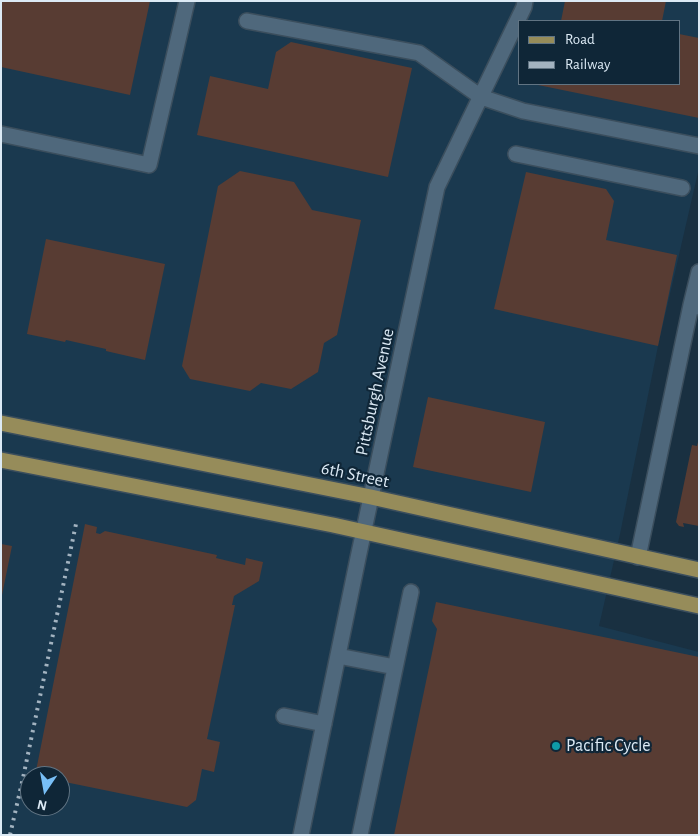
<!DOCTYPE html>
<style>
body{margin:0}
#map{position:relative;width:700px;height:836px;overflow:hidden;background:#193041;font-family:"Alegreya Sans",sans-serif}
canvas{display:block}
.frame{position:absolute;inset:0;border:2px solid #dceaf5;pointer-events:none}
.legend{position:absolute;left:518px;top:20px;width:162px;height:65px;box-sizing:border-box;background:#0f2637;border:1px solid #617483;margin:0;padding:6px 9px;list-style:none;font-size:15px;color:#dceaf5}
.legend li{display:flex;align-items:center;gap:10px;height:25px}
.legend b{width:25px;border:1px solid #617483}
.north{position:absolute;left:20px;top:766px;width:50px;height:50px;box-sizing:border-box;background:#0f2637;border:1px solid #617483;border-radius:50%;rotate:192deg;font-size:14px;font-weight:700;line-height:20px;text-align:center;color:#dceaf5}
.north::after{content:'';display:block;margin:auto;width:18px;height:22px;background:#78bff7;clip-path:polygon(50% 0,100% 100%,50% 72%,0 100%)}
</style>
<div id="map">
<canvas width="700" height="836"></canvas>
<div class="frame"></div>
<ul class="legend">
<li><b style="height:6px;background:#968c5a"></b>Road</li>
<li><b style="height:6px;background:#a3b3c0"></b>Railway</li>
</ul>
<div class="north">N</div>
</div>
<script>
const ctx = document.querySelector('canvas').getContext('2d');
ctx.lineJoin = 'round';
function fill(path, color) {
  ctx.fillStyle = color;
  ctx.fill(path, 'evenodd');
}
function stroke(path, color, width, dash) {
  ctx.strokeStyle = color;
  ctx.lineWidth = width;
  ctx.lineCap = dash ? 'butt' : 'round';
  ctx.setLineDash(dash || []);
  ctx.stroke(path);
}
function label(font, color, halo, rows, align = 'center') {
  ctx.font = font + ' "Alegreya Sans",sans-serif';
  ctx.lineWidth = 4.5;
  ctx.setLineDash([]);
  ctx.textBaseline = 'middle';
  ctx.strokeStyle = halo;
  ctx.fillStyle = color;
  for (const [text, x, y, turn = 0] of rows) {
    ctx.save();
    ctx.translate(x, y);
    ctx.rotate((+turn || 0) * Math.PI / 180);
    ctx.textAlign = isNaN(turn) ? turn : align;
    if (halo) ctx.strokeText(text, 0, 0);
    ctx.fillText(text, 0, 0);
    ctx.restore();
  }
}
fill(new Path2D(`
 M1,1H699V168L658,346L620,534L599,626L699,652V835H1ZM519,21H679V84H519ZM30,776H60V806H30Z`), '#1a394f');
fill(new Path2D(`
 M1,1H150L130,95L1,67Z
 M565,1H666L662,21H561Z
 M679,34L699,38V118L538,85V84H679Z
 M291,42L412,68L388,177L197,135L210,76L268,89L276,52Z
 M240,171L294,182L312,210L361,220L337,335L324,343L318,372L291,389L261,383L250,391L190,379L182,366L218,186Z
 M526,172L606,189L614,201L606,240L677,255L658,346L494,309Z
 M46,239L165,264L145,360L106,351V349L66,340L65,342L27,334Z
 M428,397L545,422L531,492L413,467Z
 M698,442L699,526L683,523L684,527L679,526L676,522L692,445L697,446Z
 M85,524L97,527L96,533L100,534L105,531L217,555L216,558L245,565L246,558L263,562L259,581L234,596L232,605H235L207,739L220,742L214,772L202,769L196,800L187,807L60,781V776H35Z
 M1,544L12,546L2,595L1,594Z
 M436,602L699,657V835H394L437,629L432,621Z`), '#583c33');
const minor = new Path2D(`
 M247,21L419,53L481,97L523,111L699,146
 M1,134L149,165L187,1
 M516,154L682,188
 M699,272L691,305L699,307
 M638,557L691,305
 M338,656L395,667
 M284,716L324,724
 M301,835L358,558L437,187L524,7L525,1
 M360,835L411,592`);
const major = new Path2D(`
 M1,423L371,497L699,570
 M1,460L333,525L699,606`);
stroke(minor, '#3b4e5d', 18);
stroke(major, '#3b4e5d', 18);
stroke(minor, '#4f687c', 15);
stroke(major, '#968c5a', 15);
stroke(new Path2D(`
 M10,835L23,778L76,524`), '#a3b3c0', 4, [2.5, 5]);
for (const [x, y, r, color] of [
 [556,746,5,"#0f9aa8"]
]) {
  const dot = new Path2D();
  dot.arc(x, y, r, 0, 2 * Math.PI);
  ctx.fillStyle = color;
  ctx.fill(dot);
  stroke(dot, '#0f2637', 2);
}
label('18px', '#dceaf5', '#0f2637', [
 ["Pittsburgh Avenue",375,392,-78],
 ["6th Street",355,475,12]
]);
label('18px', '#dceaf5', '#0f2637', [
 ["Pacific Cycle",566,746]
], 'left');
</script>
